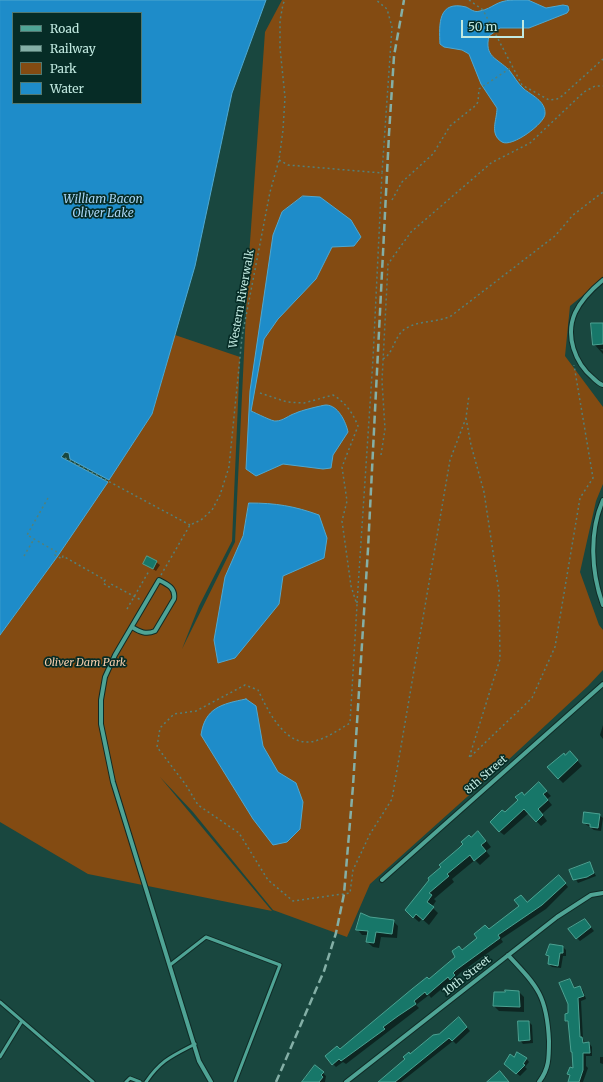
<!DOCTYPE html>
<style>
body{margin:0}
#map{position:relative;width:603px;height:1082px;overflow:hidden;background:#19473f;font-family:Merriweather,serif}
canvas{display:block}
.legend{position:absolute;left:12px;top:12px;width:130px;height:92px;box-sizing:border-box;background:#062c26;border:1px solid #517870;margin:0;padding:5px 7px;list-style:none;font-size:12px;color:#c1e9e0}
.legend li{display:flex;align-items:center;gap:8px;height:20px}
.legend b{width:20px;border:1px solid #517870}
.scale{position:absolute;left:461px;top:20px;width:63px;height:18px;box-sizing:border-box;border:2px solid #c1e9e0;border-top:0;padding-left:5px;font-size:12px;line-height:14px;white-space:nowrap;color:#c1e9e0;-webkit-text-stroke:3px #062c26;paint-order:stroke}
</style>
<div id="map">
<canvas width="603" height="1082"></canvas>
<ul class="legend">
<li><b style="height:5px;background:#4fa495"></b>Road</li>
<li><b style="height:5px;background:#84afa6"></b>Railway</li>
<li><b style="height:11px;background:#834b12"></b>Park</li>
<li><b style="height:11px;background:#1e8cc9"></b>Water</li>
</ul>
<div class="scale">50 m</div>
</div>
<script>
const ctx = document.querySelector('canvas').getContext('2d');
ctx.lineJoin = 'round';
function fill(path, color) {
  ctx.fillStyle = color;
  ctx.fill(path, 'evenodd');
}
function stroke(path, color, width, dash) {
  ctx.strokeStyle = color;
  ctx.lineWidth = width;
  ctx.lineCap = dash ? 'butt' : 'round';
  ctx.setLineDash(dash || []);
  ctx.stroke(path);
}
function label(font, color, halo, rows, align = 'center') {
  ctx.font = font + ' Merriweather,serif';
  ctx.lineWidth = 3.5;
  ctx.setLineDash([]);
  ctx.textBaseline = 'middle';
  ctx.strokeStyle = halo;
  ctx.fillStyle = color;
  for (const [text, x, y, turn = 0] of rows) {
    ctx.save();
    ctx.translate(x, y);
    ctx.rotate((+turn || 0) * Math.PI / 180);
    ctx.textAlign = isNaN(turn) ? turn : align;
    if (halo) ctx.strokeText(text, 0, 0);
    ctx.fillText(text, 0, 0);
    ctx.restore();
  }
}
fill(new Path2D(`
 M282,0H603V279L570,306L565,356L603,407V484L596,501L580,572L599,625L603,630V670L588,686L506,762L370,884L347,937L273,910L193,812L160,777L272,911L88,874L0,822V635L57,557L152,414L175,335L240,357L232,541L199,606L182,649L235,542L248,270L265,32Z`), '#834b12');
const water = new Path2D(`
 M0,0H266L232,93L195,266L152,414L109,480L70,459L69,453L65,452L61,457L108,482L57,557L0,635ZM13,13H141V103H13Z
 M512,0H528L546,8L563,5L568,6L569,10L567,13L529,28H500L489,36C484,57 497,58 509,70C514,76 518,84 524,89C531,95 546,101 545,114C545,123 512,148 502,142C489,134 497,120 497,108L481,84L469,54L462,50L444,47L440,44C439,24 438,0 466,7C471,9 474,13 480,11C494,8 495,1 512,0Z
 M303,196L320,197L351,220L361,237L354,246L332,247L316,279L278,319L264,339L251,411C256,413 273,422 276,421C283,421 289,415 296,413C299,411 323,405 326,405C338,405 346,422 348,432L333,455L331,468L323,469L283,464L256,476L246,469L250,391L273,235L282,212Z
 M249,503C276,503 294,506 319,515L327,538L324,558L283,576L279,604L235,658L218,663L214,640L225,577L243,536Z
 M246,699L256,706L263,746L278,772L296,783L303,802L300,829L287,842L273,845L253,819L201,735C205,708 221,704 246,699Z`);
fill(water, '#1e8cc9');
stroke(water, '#4fa8d0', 1);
fill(new Path2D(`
 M603,324V349H600L603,351V354L594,344Z
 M156,562L160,565L156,571L144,563Z
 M603,725V739L600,735Z
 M575,758L582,766L563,783L558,778Z
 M543,788L551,796L547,799L552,805L542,814L547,821L541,826L529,813L504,835L499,831L505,814L524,796Z
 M599,815L603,818L601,831L594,830L584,823Z
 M471,838H484L491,847L486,851L490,856L480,865L475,860L452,879L454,882L434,899L436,901L432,907L438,913L429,925L422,919L419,922L411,915L442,867Z
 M589,864L596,876L578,883L571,871Z
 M559,876L568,887L546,909L501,939L503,942L460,973L456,977L458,979L454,982L452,980L431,998L429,995L416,1005L419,1008L346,1064L343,1062L336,1067L333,1064L340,1050L429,980L462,951L527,903Z
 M369,918L393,921L398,926L397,938L381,937L379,948L373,947L367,942L368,935H362L357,929Z
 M588,924L594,931L580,941L577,938Z
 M563,947L566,950V956H563L561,968L552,967L549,964V957L548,955Z
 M570,980L575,989L579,987L583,990L586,999L581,1001L583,1039L585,1043H589L592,1047V1056H586V1066L588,1068L583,1082H568L572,1078L568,1074L574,1070L570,1024L566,1021L569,1014Z
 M519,992L524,997V1012L499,1011L494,1006Z
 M462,1022L470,1031L456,1044L453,1041L401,1082H378L439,1035Z
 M529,1022L532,1025L533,1043L523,1044L520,1040Z
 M600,1057H603V1064L600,1063Z
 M514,1058H526L529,1062L525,1067L527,1069L520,1076L509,1067Z
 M323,1073L326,1076L325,1082H305Z`), '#0007');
const building = new Path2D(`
 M591,323H603V344L593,345Z
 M147,556L157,561L153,569L143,564Z
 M570,751L578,760L558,779L547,767L564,753L565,755Z
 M539,782L547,791L543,794L548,800L538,809L543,815L536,822L524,809L499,832L490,822L502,810L505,812L518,800L515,797L522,792L524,795Z
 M584,812L600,814L598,828L590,827V824L583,823Z
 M478,831L486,841L481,845L486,851L474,861L470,855L447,874L449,876L429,893L432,895L427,902L434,907L423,920L416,914L413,918L405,910L429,880L428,878L441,867L439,865L459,848L463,844L461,842L469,835L471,837Z
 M590,862L594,873L587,877L573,880L569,870Z
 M559,875L566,883L542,905L498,935L500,938L456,970L453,973L455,975L450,980L448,977L427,995L425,992L414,1001L416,1004L398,1016L383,1027L385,1029L341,1061L339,1059L332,1065L325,1056L337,1046L340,1049L412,989L427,977L429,979L455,957L452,951L459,946L462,950L477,938L474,934L485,925L489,929L519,906L514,900L521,895L527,902Z
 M361,913L370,917L394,920L392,934L376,932L374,943L366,942L368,931L356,930Z
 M585,919L591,927L576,939L568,929Z
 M550,944L563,946V953H560L558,966L548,964L549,956L546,955Z
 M570,979L574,988L580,986L584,996L578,998L580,1037H582L583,1043L589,1042L590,1053H583V1070L579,1082H568L570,1075L567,1074L570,1067L573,1068L572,1052H571L568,1021H565V1014L568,1013V1004L559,983Z
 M505,990L519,991L520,1007L493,1006L494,992H505Z
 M459,1017L467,1027L452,1041L449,1038L395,1082H378L405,1059L403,1057L409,1052L410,1054L433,1035L439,1034Z
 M518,1021H529L530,1040L519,1041Z
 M517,1052L527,1058L523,1064L525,1065L516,1074L504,1064L510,1054L514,1057Z
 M315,1065L324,1072L321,1075L323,1077L319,1082H302Z
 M500,1071L509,1082H487Z`);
fill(building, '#177769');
stroke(building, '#4ca292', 1);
const service = new Path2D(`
 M170,965L206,937L280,965L235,1082
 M0,1002L93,1082
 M0,1057L22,1021
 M126,1082L130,1078L140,1082
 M146,1082C161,1060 172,1056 195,1044`);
const minor = new Path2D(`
 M603,280C592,289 581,300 575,313C565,336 575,363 593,378C596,381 599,384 603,385
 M603,500C589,532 591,572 603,605
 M132,627C140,632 146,635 155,631L174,599C176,588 167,584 159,580L115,655L105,677L101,700V724L113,782L199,1061L211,1082
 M382,880L603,684
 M508,955C538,987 547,996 549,1041C549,1058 549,1069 539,1082
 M346,1082L557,917L591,895L603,893`);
stroke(service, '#0f2b26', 5);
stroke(minor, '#0f2b26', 6);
stroke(new Path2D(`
 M469,0L483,10L522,85L549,100L557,99L562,96L603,59
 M279,160L288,165L382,173L392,27L387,9L376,0
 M392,200L402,182L433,154L450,126L475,106L478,102L479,89L512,67
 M383,359C394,353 394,336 405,329C418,320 437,323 451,316L555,236L573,215L603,192
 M260,393L287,402L304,403L333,395C345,402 353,413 358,426L342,467L347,501L342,521L351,586L357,605L350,723C340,729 327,738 315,741C286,749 268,711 258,690L245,685L196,711L174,714L160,728L157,747L186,785L198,805L239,833L268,880L293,901L350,893L353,870L370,834L392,799L450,460L466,418L469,395
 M466,418L471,445L484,492L499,592L500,659L469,758L532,698L555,647L580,498L593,478L574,365
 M381,455L385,429L382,381L388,264L411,232L491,163L530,143L584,92L595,86H603
 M65,458L190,525
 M48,498L27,535L57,552L55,555L62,559L63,556L105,580L103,583L109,587L111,584L141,600
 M24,556L34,539
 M161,575L190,525L201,520L212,510L220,495L229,467L242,337L270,192L279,160L283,130L285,97L280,48V21L283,4L285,0
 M357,603L373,359L382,173
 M127,609L149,571`), '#548078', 1.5, [2, 3]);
stroke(service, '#4fa495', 3);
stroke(minor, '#4fa495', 4);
stroke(new Path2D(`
 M276,1082L324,971L336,933L344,894L353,786L368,549L389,134L394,56L404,0`), '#84afa6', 2.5, [8, 4]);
label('11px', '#c1e9e0', '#062c26', [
 ["Western Riverwalk",242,299,-80],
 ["8th Street",486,775,-41],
 ["10th Street",467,976,-38]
]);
label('italic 11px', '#f8cead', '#062c26', [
 ["Oliver Dam Park",85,663]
]);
label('italic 12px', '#a8d4f4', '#062c26', [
 ["William Bacon",103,200],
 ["Oliver Lake",103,214]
]);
</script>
